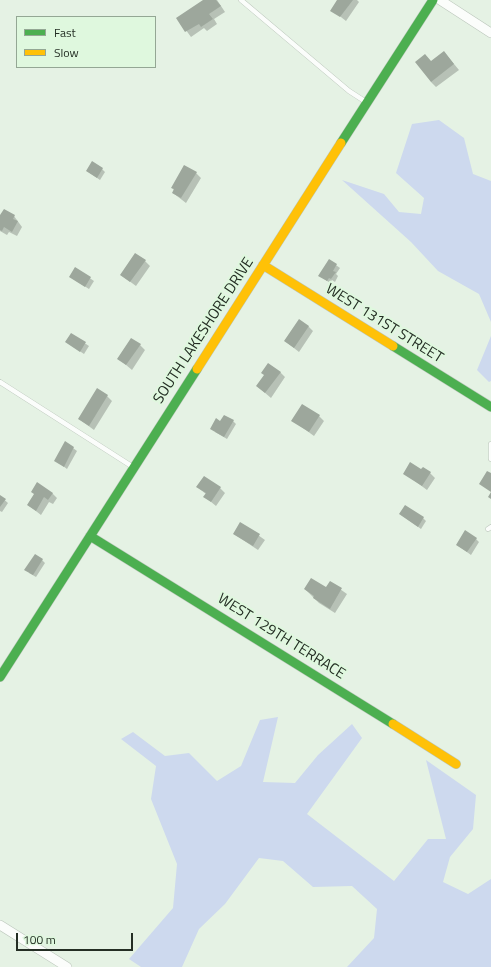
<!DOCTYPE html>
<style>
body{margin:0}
#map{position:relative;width:491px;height:967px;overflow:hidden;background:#e5f2e4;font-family:"Titillium Web",sans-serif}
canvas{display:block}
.legend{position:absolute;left:16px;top:16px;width:140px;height:52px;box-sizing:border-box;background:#dff8de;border:1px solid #94a794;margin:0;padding:5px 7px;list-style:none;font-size:12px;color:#242e24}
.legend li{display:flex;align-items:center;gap:8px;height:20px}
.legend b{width:20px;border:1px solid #94a794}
.scale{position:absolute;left:16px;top:933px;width:117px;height:18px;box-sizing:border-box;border:2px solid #242e24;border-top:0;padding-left:5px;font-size:12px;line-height:14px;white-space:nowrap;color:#242e24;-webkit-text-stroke:3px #dff8de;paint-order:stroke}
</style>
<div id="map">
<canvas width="491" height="967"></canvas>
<ul class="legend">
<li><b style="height:5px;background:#4caf50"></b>Fast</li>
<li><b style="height:5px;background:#ffc107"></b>Slow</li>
</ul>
<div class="scale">100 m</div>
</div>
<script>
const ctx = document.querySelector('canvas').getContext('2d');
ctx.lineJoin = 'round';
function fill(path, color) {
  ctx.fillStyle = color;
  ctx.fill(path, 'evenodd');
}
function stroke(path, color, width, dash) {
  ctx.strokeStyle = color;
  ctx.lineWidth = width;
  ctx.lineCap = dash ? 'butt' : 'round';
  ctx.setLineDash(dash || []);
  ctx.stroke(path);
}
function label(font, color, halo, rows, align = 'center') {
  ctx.font = font + ' "Titillium Web",sans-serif';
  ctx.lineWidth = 4;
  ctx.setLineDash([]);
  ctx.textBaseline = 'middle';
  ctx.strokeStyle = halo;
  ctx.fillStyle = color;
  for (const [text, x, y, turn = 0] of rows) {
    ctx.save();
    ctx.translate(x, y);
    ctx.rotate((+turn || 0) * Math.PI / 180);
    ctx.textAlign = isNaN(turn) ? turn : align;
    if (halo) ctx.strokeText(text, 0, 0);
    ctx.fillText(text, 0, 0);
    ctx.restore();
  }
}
fill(new Path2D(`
 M439,120L464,138L473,174L491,181V322L479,294L438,271L411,242L342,180L384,194L399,212L421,214L424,198L396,173L412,124Z
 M491,336V381L489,382L477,370Z
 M278,717L263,782L295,783L318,755L352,724L362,738L307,814L394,881L428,839H446L426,760L476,795L473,829L450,857L443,882L468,894L491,879V967H347L374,938L377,909L352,886L313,887L283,861L259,858L225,904L199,929L182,967H141L129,959L173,908L177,864L151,799L156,766L121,739L133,732L165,756L189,753L217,781L241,766L260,720Z`), '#cdd9ee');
fill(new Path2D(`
 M204,0H217L225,12L214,19L217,24L207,31L204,28L191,37L177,18Z
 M339,0H357L359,2L346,21L332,10Z
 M444,52L459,70L436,87L431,82V62Z
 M102,169L105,172L100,180L87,171Z
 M196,173L201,178L186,203L173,193L174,190L172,188Z
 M14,216L22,227L17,236L9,232L7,235L0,231V217Z
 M329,260L340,268L336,274L338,276L335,282L332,280L330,283L320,276Z
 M145,261L150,266L136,286L121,275Z
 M75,268L94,281L89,289L70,277Z
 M308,326L313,331L299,352L285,341Z
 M71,334L89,346L84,354L66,342Z
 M140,345L145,350L132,370L119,359Z
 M280,372L285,377L271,398L257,386Z
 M107,396L112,401L94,430L79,419Z
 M319,416L324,421L314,436L292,420Z
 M233,421L236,424L227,439L215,432L221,422Z
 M73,448L77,451L67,469L55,460Z
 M422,470L430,473L435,478L427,490L404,473Z
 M197,487L220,488L225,493L216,506L205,497L206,494Z
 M52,493L57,498L53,504L49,502L41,515L28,505L35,495Z
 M0,496L8,503L2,512L0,511Z
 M400,514L423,518L426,521L421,529Z
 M241,523L265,540L258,550L234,534Z
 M476,539L479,542L471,555L457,545Z
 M42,560L45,563L36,577L29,573Z
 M330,582L347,594L335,613L319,603L305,589L326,588Z`), '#0003');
fill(new Path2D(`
 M203,0H216L221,6L209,14L213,19L201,27L199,24L185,32L176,18Z
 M337,0H353L340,17L330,11Z
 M444,51L454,64L431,82L415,62L425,54L431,61Z
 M92,161L103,168L97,178L86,171Z
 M184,165L197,172L181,198L172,193L174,189L171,188Z
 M4,209L15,215L13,219L18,221L12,232L4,227L2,231L0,230V215Z
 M135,253L146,260L130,282L120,275Z
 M329,259L337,264L333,271L336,272L331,279L329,278L327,281L318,276Z
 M75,267L91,277L85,287L69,277Z
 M299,319L309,326L294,348L284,341Z
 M71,333L86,342L80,352L65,342Z
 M131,338L141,344L126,365L117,359Z
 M268,363L281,372L265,393L256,386L264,375L261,373Z
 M97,388L108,395L89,426L78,419Z
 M302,404L320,415L309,432L291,421Z
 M224,415L234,420L224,437L210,429L216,418L220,421Z
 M65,441L74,447L64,467L54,461Z
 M410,462L421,469L423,467L431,472L422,486L403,474Z
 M487,471L491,473V499L488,497L491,492L479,484Z
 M204,476L221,487L211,502L203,497L206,493L196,487Z
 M37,482L53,493L48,500L44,497L36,511L27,505L34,494L31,492Z
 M0,495L6,499L0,507Z
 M405,505L424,517L418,527L399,514Z
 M240,522L260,534L253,546L233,534Z
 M465,530L477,538L467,552L456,545Z
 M35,554L43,559L33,575L24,570Z
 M311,578L326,587L330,581L342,588L330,609L313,598L314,596L304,589Z`), '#9da79c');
const lane = new Path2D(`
 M241,0L349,91L366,102
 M0,382L133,467
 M491,444V459
 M488,529L491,527`);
const street = new Path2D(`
 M440,0L491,33
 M0,925L67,967`);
const fast = new Path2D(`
 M341,143L433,0
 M393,346L491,407
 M90,536L393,724
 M0,677L197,369`);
const slow = new Path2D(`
 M263,265L393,346
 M197,369L341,143
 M393,724L456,764`);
stroke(lane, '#bbc6bb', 5.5);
stroke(street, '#bbc6bb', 10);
stroke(fast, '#bbc6bb', 10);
stroke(slow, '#bbc6bb', 10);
stroke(lane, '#fbfdfb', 4.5);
stroke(street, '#fbfdfb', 9);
stroke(fast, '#4caf50', 9);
stroke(slow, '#ffc107', 9);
label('15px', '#242e24', '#dff8de', [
 ["WEST 131ST STREET",384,324,32],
 ["SOUTH LAKESHORE DRIVE",204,331,-57],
 ["WEST 129TH TERRACE",281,637,32]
]);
</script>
